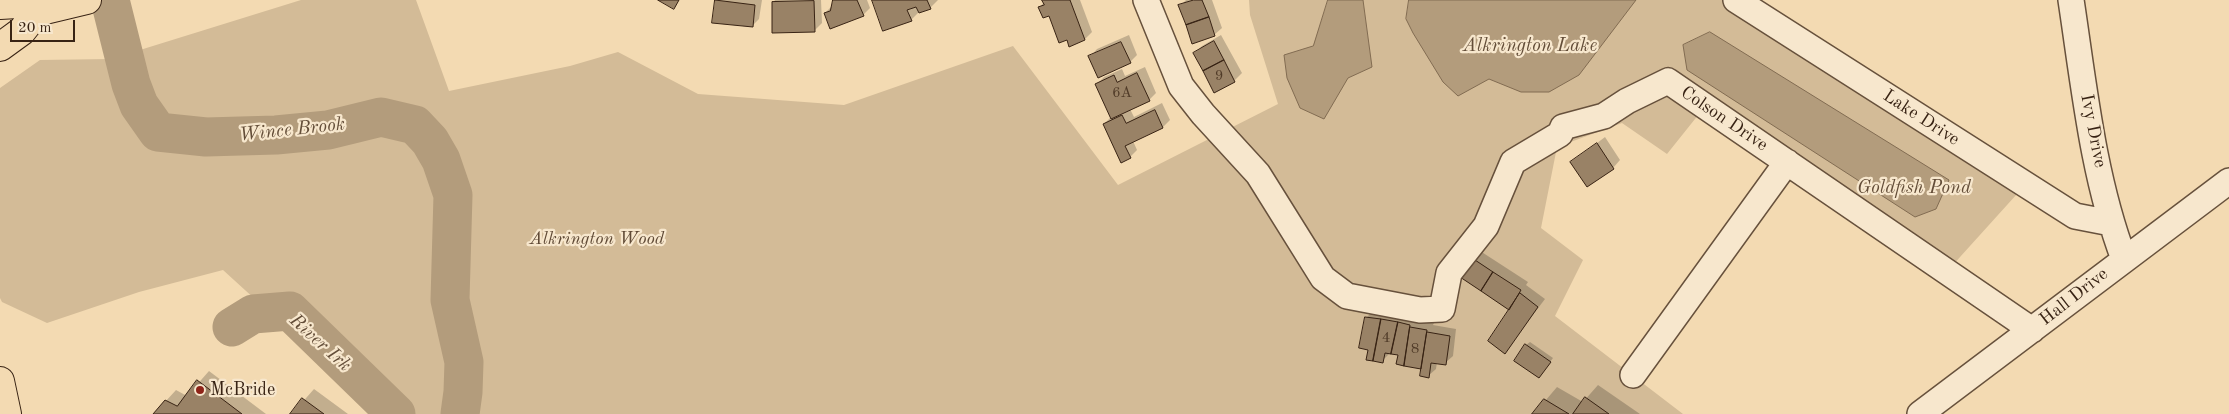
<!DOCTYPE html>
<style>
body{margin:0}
#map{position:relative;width:2229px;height:414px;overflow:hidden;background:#f3dab2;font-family:"Old Standard TT",serif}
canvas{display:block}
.scale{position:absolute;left:10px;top:20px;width:65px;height:22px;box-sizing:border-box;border:2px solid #382314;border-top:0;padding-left:6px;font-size:15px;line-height:18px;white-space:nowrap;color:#382314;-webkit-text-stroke:4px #f7e7cd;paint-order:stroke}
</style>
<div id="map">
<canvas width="2229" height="414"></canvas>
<div class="scale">20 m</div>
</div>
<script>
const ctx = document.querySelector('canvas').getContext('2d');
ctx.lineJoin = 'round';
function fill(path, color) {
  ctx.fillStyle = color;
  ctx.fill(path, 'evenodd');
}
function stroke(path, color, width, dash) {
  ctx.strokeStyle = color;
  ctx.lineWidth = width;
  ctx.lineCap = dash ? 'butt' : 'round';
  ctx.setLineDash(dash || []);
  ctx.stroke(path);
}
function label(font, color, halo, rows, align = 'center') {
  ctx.font = font + ' "Old Standard TT",serif';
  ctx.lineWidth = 4.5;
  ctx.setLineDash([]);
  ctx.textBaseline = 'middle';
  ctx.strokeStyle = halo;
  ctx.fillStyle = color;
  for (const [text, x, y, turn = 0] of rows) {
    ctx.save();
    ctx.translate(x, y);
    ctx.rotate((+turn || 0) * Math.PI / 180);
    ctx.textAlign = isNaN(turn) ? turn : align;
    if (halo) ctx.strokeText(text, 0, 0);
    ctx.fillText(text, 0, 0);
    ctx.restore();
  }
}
fill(new Path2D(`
 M301,0H416L449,91L570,66L618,52L698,94L844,105L1013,46L1118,185L1278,104L1250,15L1249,0H1736L2026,184L1951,267L1703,109L1667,154L1622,123L1557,147L1541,228L1583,260L1555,316L1683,414H381L223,270L139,292L47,323L2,302L0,298V88L40,60L111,59Z`), '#d3bb97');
const water = new Path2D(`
 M1328,0H1363L1372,67L1348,78L1324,119L1300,108L1287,78L1284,55L1313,46Z
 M1409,0H1636L1579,75L1549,92H1521L1489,79L1458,96L1443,82L1413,33L1406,19Z
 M1710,32L1949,180L1936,209L1915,217L1687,70L1683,45Z`);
fill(water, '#b39c7c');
stroke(water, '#826c52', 1);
fill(new Path2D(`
 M716,0H762L759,19L752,26Z
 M775,0H821L822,23L814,31L773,3Z
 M834,0H867L870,8L863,15L825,13L833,5Z
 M873,0H938L930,8L919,12L911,20Z
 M1043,0H1080L1092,32L1085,39L1068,38L1049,14L1040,7L1044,2Z
 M1186,0H1212L1222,28L1214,35L1180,6Z
 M1129,35L1137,55L1130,62L1090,57L1097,49Z
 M1221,35L1242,73L1234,81L1214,91L1195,53L1202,46Z
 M1145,67L1156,93L1149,100L1130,109L1134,117L1162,103L1170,120L1163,127L1133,141L1137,150L1130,157L1104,124L1111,117L1097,84L1104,77L1122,69L1125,76Z
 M1605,137L1620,160L1613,168L1572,162Z
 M1474,247L1528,282L1526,285L1545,299L1504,353L1511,310L1467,254Z
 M1373,311L1434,323L1433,325L1456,329L1453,356L1445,363L1437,362L1436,369L1428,376L1423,368L1398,363L1399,354L1390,353L1382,361L1369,349L1366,318Z
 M1530,342L1553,358L1542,373L1526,345Z
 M209,371L266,414H154L176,390L187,396Z
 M1598,385L1640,414H1534L1557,387L1583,402Z
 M314,389L348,414H292Z`), '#0003');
stroke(new Path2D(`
 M110,0L131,84L139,105L158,132L206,137L276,135L328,130L381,117L415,125L430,141L441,160L453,195L450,300L464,362L463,392L460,414
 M232,327L253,314L290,311L396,414`), '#b39c7c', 39);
const building = new Path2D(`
 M658,0H679L674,9Z
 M715,0L755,5L753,27L712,23Z
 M833,0H857L864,16L830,29L824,13L830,11Z
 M872,0H927L931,9L919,13L916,7L907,10L912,21L883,31Z
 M1042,0H1070L1085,40L1069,47L1067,40L1059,43L1049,16L1043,18L1038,7L1044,5Z
 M1194,0H1202L1209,17L1186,25L1178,5Z
 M814,1L815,32L772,33V2Z
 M1209,17L1215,36L1192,44L1186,25Z
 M1214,41L1224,60L1203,71L1193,53Z
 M1121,42L1131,63L1098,78L1088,56Z
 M1224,60L1235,82L1214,93L1203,71Z
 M1137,73L1150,101L1111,119L1095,84L1114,75L1117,82Z
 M1155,110L1163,128L1125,146L1131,158L1121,163L1103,124L1122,115L1126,123Z
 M1597,143L1614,169L1587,187L1570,162Z
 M1466,254L1493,272L1481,291L1454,273Z
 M1493,272L1521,290L1509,310L1481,291Z
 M1520,293L1538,307L1505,354L1488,341Z
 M1365,317L1381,319L1373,361L1366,360L1368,350L1359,348Z
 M1381,319L1398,322L1391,354L1385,353L1383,363L1373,361Z
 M1398,322L1410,325L1404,366L1396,364L1398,355L1391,354Z
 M1410,327L1427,330L1421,369L1404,366Z
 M1427,332L1450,336L1446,365L1431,363L1429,378L1420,376Z
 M1525,344L1551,362L1539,378L1514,361Z
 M197,380L242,414H153L165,400L177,406Z
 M1585,397L1609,414H1573Z
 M302,398L324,414H290Z
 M1544,399L1569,414H1532Z`);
fill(building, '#998266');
stroke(building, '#382314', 1);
const minor = new Path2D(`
 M1146,0L1181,86L1203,114L1258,174L1323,278L1347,296L1420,310L1442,309L1449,273L1486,226L1513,162L1560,134L1563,127L1604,116L1627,101L1668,81L2032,330
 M1736,0L2075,216L2111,223
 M2071,0C2084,86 2093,177 2124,259
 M1633,375L1787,162
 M1920,414L2229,181`);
const major = new Path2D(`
 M0,5L17,4L37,12L87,0
 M0,47L22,31L37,12
 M0,381L7,414`);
stroke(minor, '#67513c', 28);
stroke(major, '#382314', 30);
stroke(minor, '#f7e7cd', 25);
stroke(major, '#f3dab2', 28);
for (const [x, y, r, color] of [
 [200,390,5,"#8f2418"]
]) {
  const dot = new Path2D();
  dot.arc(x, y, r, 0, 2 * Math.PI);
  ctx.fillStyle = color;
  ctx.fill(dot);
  stroke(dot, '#f7e7cd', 2);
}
label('15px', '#503b28', null, [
 ["9",1219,76],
 ["6A",1122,93],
 ["4",1386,338],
 ["8",1415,349]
]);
label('18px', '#382314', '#f7e7cd', [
 ["Lake Drive",1921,118,33],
 ["Colson Drive",1724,119,34],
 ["Ivy Drive",2093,131,79],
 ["Hall Drive",2074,297,-38]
]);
label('italic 18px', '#5f4935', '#f7e7cd', [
 ["Alkrington Wood",597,239]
]);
label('18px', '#382314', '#f7e7cd', [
 ["McBride",210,390]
], 'left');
label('italic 19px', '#634d38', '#f7e7cd', [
 ["Alkrington Lake",1530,46],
 ["Wince Brook",292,130,-6],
 ["Goldfish Pond",1914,188],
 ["River Irk",320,343,42]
]);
</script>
